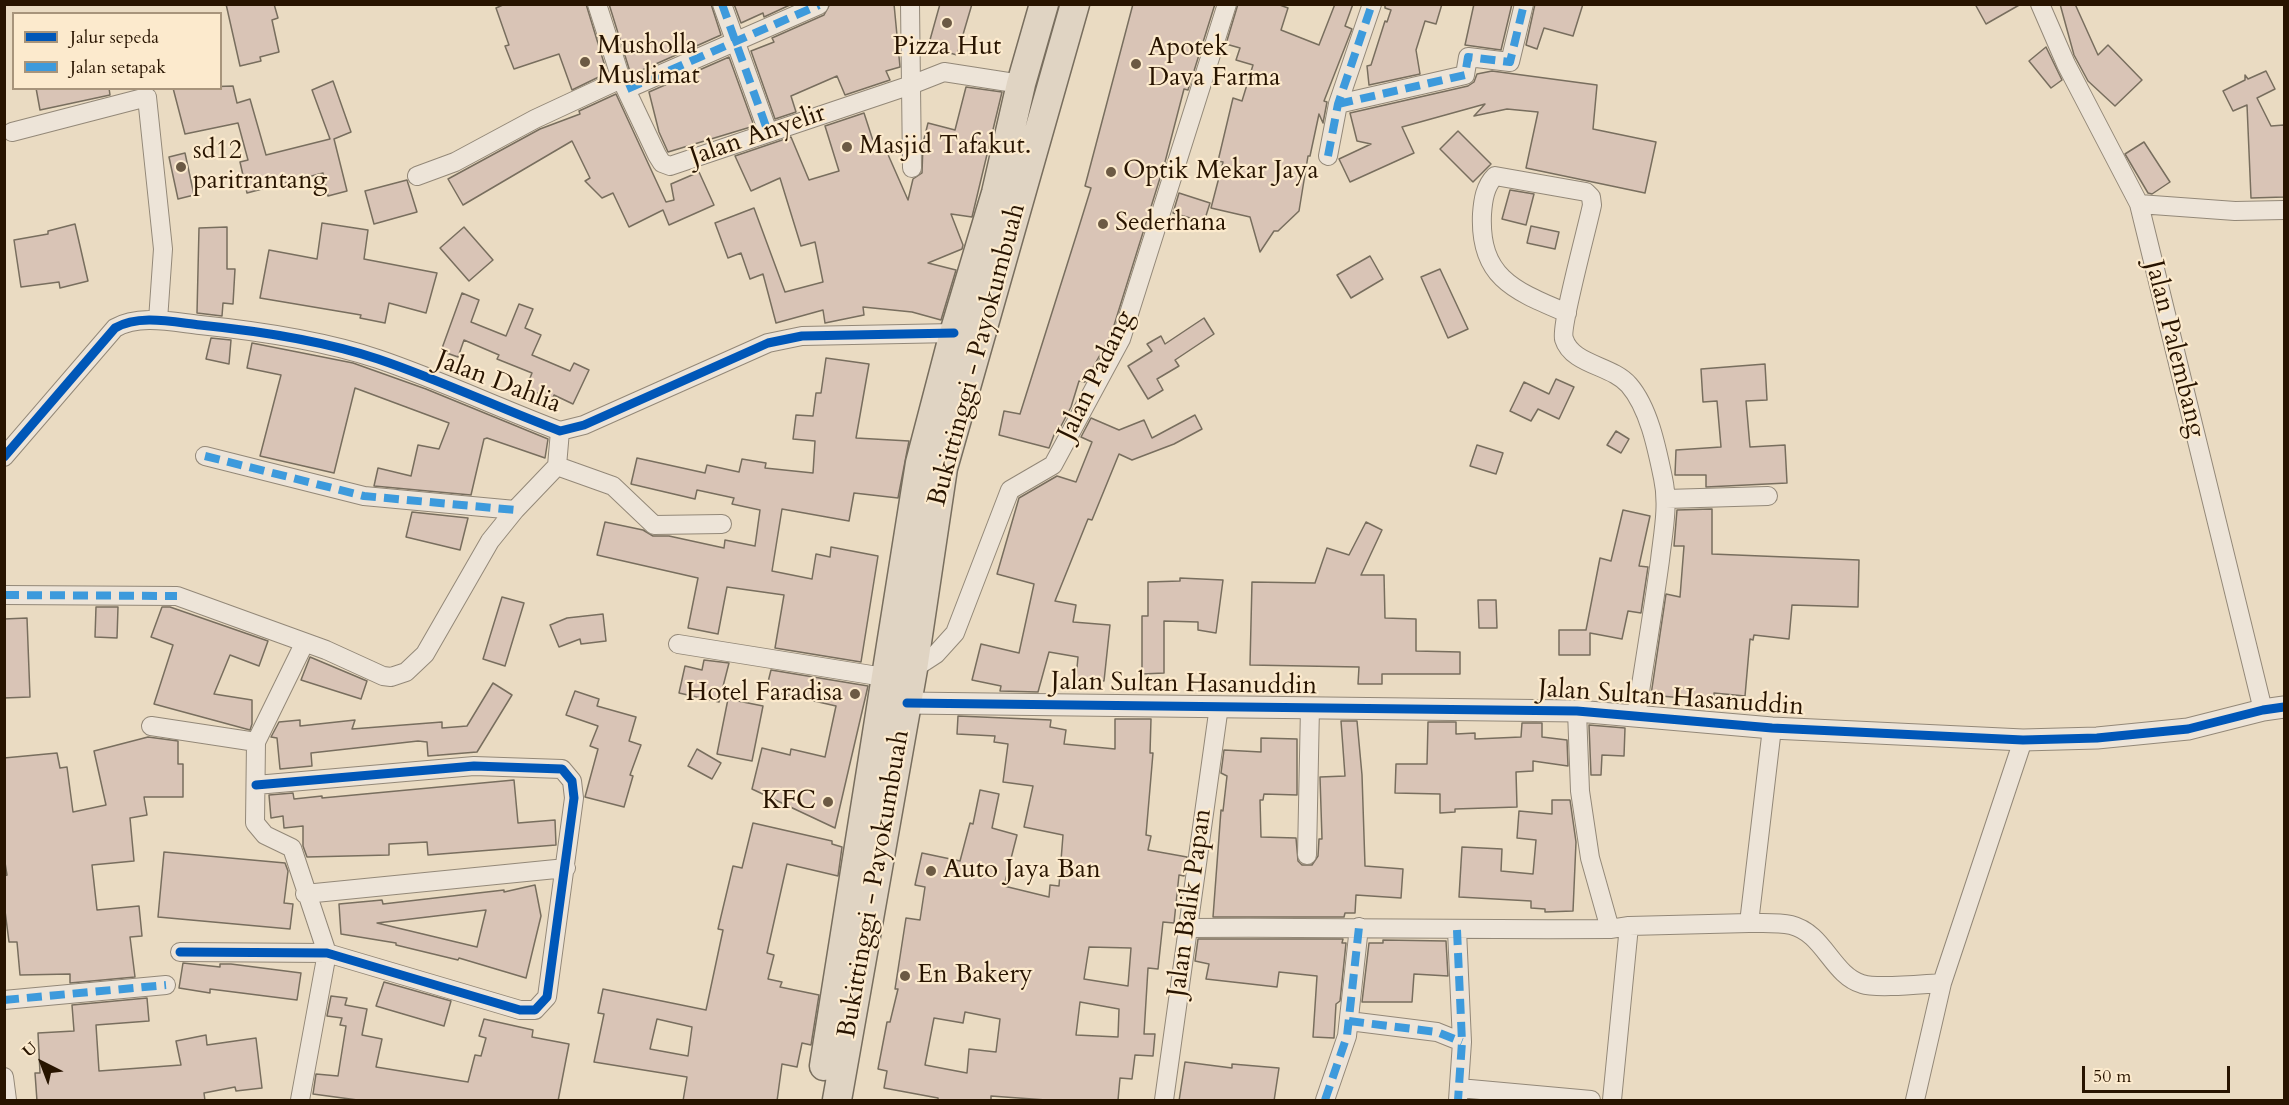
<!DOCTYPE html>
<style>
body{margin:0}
#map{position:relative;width:2289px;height:1105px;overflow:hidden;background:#eadbc2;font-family:Cardo,serif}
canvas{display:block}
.frame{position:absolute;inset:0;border:6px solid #281400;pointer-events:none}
.legend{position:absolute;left:12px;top:12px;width:210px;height:78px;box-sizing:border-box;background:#fceacd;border:2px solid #a7947b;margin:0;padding:8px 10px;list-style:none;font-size:18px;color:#281400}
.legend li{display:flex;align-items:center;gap:12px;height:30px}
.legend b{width:30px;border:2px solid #a7947b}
.north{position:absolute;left:12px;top:1033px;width:60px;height:60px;-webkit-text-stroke:4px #fceacd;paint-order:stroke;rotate:318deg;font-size:16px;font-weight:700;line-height:24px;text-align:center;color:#281400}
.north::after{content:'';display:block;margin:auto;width:21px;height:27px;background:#281400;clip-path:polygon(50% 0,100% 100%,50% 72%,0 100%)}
.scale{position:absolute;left:2082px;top:1066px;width:148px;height:27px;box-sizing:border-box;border:3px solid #281400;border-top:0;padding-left:8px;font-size:18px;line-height:21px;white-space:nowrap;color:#281400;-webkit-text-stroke:4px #fceacd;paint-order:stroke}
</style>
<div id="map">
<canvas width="2289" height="1105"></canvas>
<div class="frame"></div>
<ul class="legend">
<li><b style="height:8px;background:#0057b8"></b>Jalur sepeda</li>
<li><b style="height:8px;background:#3d9adc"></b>Jalan setapak</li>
</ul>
<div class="north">U</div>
<div class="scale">50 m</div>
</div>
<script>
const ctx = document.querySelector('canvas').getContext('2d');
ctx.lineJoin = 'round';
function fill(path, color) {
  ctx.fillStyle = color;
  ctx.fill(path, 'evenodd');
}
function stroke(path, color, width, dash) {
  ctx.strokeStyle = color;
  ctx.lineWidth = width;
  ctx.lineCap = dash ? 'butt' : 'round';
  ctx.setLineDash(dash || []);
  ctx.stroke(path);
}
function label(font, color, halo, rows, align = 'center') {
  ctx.font = font + ' Cardo,serif';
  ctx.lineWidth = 4.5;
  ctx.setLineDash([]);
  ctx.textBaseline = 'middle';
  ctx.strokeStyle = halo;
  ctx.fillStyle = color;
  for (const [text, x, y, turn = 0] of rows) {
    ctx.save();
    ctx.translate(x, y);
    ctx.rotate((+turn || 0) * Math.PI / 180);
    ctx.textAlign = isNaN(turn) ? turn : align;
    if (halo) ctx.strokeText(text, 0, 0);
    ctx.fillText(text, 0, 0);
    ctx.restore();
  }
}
const building = new Path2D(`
 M226,4H274L278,18L272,20L279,52L260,57L261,61L240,66Z
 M505,4H586L607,73L572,90L559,54L514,69L505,46L509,45L496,8Z
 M609,4H711L721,35L631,75Z
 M734,4H792L764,17L763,13L741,23Z
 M830,4H894L900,67L886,71L890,80L845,95L837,76L791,96L796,112L775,119L751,51L774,42L772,38L824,15Z
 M940,4H972L957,55L928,47Z
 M1133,4H1215L1188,90L1184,89L1165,162L1111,335L1085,382L1079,381L1071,407L1060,428L1057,427L1049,448L999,435L1004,411L1020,414L1078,230L1091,188L1085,186Z
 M1238,4H1277L1288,8L1281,30L1319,45L1335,4H1353L1345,26L1352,29L1324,101L1327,102L1323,123L1319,114L1310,156H1308L1299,211L1278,231H1274L1260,252L1250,217L1211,208L1223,162L1218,161L1233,98L1242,101L1253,65L1236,60L1240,48L1226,44Z
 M1385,4H1442L1436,24L1425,21L1416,50L1420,74L1369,85L1367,66L1371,65L1385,21L1387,22L1391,10L1385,8Z
 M1474,4H1512L1501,50L1465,45Z
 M1535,4H1583L1573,36L1544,28L1537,49L1526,45Z
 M1975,4H2021L1986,24Z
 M2060,4H2075L2098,55L2108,45L2142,80L2115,106L2088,81L2074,55Z
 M2046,47L2062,80L2051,88L2029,61Z
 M729,57L754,126L668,152L659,132L649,92Z
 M1492,71L1597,85L1593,129L1656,142L1645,193L1526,168L1538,112L1507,109L1474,116L1485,104L1402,127L1414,153L1350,182L1339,159L1371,144L1357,141L1350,113L1468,86L1474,82L1477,74Z
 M2266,71L2275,89L2257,98L2271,126L2284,125V197L2251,198L2247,105L2233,111L2223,91L2245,80V75L2248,79Z
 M333,81L351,132L334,139L347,191L328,196L323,173L247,193L240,162L248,160L238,123L185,134L173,88L233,86L237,103L250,99L266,155L330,139L312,90Z
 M966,87L1002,92L972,217L951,214L963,245L962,249L928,263L956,270L941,320L912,312L863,307L864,315L825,323L823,310L776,323L763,274L750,279L741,253L728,258L715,223L754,208L785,292L823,282L815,242L801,246L780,178L751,191L735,156L791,137L809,180L839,171L825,126L864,113L877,153L886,150L908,200L913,179L922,173L923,143L928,123L955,130Z
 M36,88H109L110,95L40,110Z
 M616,94L666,202L674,200L671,184L699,172L714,205L669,225L663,210L629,227L613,193L602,198L585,181L590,178L572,141L463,205L448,179L540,129L580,114L579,111Z
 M1458,131L1491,164L1473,182L1440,149Z
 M2144,142L2170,182L2152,194L2148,193L2125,154Z
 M185,153L194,195L178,199L169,157Z
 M407,180L417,212L374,224L365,191Z
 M1510,190L1534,194L1526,225L1502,219Z
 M1179,193L1210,203L1204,222L1173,213Z
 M322,223L368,230L364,259L437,273L426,313L389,303L385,323L360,318L361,315L260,298L269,250L317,259Z
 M75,224L88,281L60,288L59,282L21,287L14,240L48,234V231Z
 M1531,226L1559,232L1555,249L1527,243Z
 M227,227V269H235L233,304L223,303L222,316L197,313L199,228Z
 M464,227L493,260L469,281L440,248Z
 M1370,256L1383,279L1351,298L1337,275Z
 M1440,269L1468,329L1448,338L1421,277Z
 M462,293L479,300L471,322L506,336L519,304L533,309L525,328L541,335L532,355L570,371L574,363L589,370L573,404L554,395L552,400L526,388L532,373L497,359L499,355L464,340L458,357L441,351Z
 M1204,318L1214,334L1175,360L1179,366L1157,379L1163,390L1148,399L1128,366L1152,351L1147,344L1161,336L1165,344Z
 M211,338L231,340L229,364L206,359Z
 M252,343L353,363L426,389L548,439L545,458L487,438L484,439L471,495L374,486L378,468L411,476L418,445L439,449L449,423L355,388L334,473L260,456L281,375L247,368Z
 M826,358L869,364L856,438L909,441L898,498L854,493L849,521L782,509L772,571L812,579L816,554L830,557L831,547L878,556L861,662L775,648L784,595L727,587L718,634L688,628L698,578L597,555L605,522L643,530L653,536H669L724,548L725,540L755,546L760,510L732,504L734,498L697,490L695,499L631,484L637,458L705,473L707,465L739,472L742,459L766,463L765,468L813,473L815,441L793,439L796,415L813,416L816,393H821Z
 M1765,364L1767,400L1746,401L1750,447L1785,445L1787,483L1706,487V475H1675L1676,450L1721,447L1717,401L1703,402L1701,369Z
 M1556,379L1574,387L1559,419L1538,409L1531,421L1510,411L1524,382L1549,394Z
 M1195,415L1202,429L1174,444L1132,460L1119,454L1092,520L1088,519L1055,601L1076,605L1073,622L1110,625L1104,681L1076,678L1078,657L1049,652L1038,692L1000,691L1001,686L972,680L981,644L1019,653L1034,584L997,574L1019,498L1057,476L1076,482L1092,442L1081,437L1091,418L1119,430L1144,420L1152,438Z
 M1616,431L1629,439L1621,453L1607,445Z
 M1477,445L1503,453L1496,474L1470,466Z
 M1712,509V554L1859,560L1858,607L1792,605L1789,639L1754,635L1753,640L1750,639L1745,696L1714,693V701L1651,695L1666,594L1680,597L1684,546H1674L1677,510Z
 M1623,510L1650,516L1639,566L1648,567L1641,613L1628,611L1622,639L1590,633V655H1559V630H1586L1600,558L1611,561Z
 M412,512L468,518L460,550L406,537Z
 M1366,522L1382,530L1361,575H1384L1385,618L1416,619V651L1460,652V674H1382V684H1358L1359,667L1250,665L1252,582L1315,583L1327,548L1349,555Z
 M1180,578L1223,580L1216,633L1198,630V622L1164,621V673L1142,674V616H1148V582L1180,581Z
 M502,597L524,603L505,666L483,659Z
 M1478,600H1496L1497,628H1479Z
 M96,607H118L117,638L95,637Z
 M162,607H170L268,641L259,666L230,655L214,694L252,700V724L250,730L154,704L173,645L151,637Z
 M603,614L606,641L581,644L580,639L559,647L550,625L567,618Z
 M27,618L30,697L4,698V619Z
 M310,657L367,681L361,699L301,680Z
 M704,660L729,663L719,702L679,693L685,666L702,670Z
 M771,670L868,686L835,828L752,789L762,748L790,755L791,749L825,757L836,706L766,690Z
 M493,683L512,695L477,752L428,756L427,742L418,741L311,753L312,766L280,769L277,738L271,737L279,722L300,720V726L355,720L352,729L442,722V728L467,726Z
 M575,691L599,699L597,706L636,717L629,741L641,745L630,775L633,776L624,807L585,797L598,749L590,746L598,726L566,715Z
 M728,699L763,706L752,761L717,754Z
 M958,716L1051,720L1050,727L1066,730L1064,744L1115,749V719H1151L1150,753H1153L1146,835L1151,836L1148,850L1187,857L1184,876L1179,875L1174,923L1163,922L1158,969L1148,968L1144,1034H1155L1153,1056L1135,1055L1132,1079L1120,1078L1118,1100L1060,1101L991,1096V1101H938V1098L884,1088L887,1071L878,1069L887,1022H890L898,989H895L906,918L920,920L925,887L915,885L922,853L960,861L970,823L973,824L980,790L999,794L992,828L1017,835L1004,886L1049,897L1050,885L1059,886L1063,835L1024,827L1033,786L1003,782L1008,744L994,742L995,736L957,734ZM1089,947L1131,948L1128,986L1084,979ZM1080,1002L1119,1009L1118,1037L1076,1035ZM965,1012L1000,1019L996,1052L969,1049L967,1073L925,1065L934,1018L963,1023Z
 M1341,721H1357L1362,775L1365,866L1403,869L1401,898L1356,895L1355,913H1345L1344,917H1213L1221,810L1223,811L1227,776L1221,773L1224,750L1261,752V738L1297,739V795L1264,794L1263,800H1260L1261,837L1296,838L1298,861L1302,865H1312L1318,856L1319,839H1322L1320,777L1345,776Z
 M1428,722H1456V734L1475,733V739L1521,737L1522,723H1542V737L1567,740L1568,766L1533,761V771L1516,772L1517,807L1455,809V812L1440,813V794L1395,793L1396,764H1427Z
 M1589,725L1625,728L1624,756L1602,755L1601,775H1591Z
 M148,737L178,741V764H183V797H144L147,815L130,818L134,861L92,865L97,910L139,906L142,936L130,937L135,977L70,983V974L20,975L17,942H9L4,903V876L7,875L4,856V758L57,753L60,768L67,767L73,812L106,805L94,751Z
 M697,749L721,763L712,779L688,766Z
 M514,780L518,823L555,820L556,845L428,855L427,842L389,844V855L307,857L303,846V826L284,828L283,816L271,818L269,795L293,793L294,799L322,796V798Z
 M1552,800H1570L1576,842L1573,911L1545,912V909L1531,908V901L1459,897L1462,847L1502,849L1501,871L1533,874L1536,840L1517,838L1519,811L1552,814Z
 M753,823L832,841V844L842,847L838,876L787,864L767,953L774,955L768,979L782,982L780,987L819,995L811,1045L802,1043L797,1067L782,1064L777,1101H683L687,1077L594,1062L604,1014L598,1013L603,989L706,1010L723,930L718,929L733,866L742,868ZM657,1019L692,1027L688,1056L650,1049Z
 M164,852L285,863L288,871L284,903L293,904L290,929L158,917Z
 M535,885L541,916L526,978L459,958L458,960L396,945V943L341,934L339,904L382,900L383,904L504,890V892ZM486,910L477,947L377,923Z
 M1198,939H1343L1342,943H1346L1340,1001L1336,1004L1334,1038L1313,1037L1317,976L1279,972L1277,987L1206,979L1209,964L1195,961Z
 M1383,940L1446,941L1448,976L1414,974L1412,1002H1362L1369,943H1383Z
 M183,963L220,967V964H231L301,973L297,1000L210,989V993L179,988Z
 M384,982L451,1001L444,1026L376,1006Z
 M331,996L347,998L345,1005L367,1009L362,1035L382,1039L376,1067L468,1082L475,1055L481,1056L486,1038L479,1036L484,1019L533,1030L532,1037L569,1044L558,1101H365L313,1094L316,1074L338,1076L346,1026L340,1025L342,1018L327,1016Z
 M147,998L149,1021L96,1025L99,1071L181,1065L176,1041L206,1035L207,1045L256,1038L262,1088L236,1091L235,1087L204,1093L205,1101H37L35,1073H40L38,1033L74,1031L72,1005Z
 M1185,1062L1232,1068V1064L1279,1068L1274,1101H1179Z`);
fill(building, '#d9c4b6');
stroke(building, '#786e5e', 1.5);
const minor = new Path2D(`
 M597,4L621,79L657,155L662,163L670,166L911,85L944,72L1021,84
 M722,4L768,132
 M910,4L912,168
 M2040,4L2066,64L2139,204L2263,710
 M627,89L819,5
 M1338,104L1465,75L1468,57L1510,62L1524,4
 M12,132L147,97L163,249L158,320
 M1328,156L1338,104L1372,4
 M417,176L455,162L535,119L621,79
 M2139,204L2235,211L2284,210
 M1567,313C1515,291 1479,278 1482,214C1483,200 1485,186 1495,176L1586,192L1591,197L1592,205C1588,225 1560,327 1564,339C1572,365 1612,365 1629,385C1649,408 1657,449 1663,478C1669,505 1663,533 1660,560C1653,612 1644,665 1636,717
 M205,456L364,496L515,510
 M4,457L115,328C139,314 173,322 200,325C259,331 321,340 378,359C440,380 499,408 560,431L584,425L768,343L802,336L954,333
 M557,466L613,486L654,525L722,524
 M1666,499L1768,496
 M4,595L177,596L326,650L383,676L391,677L406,672L425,654L490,541L515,510L557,466L560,431
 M678,644L884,677
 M913,669L936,654L955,633L1010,490L1053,465L1121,339L1227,4
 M1577,711L1580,791L1590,858L1610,929
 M151,726L256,742
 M1307,855L1310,707
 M305,894L566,868
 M1749,923C1763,923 1778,922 1791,925C1824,933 1832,975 1862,984C1877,989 1923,984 1942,983
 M1187,928C1328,927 1469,930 1610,929L1629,926
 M1457,930L1462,1042L1458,1100
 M180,952L327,953L520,1010H535L547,997L574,798L572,781L562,769L474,766L256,785
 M4,1000L166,985
 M1349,1021L1437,1032L1462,1042
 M4,1077L7,1100
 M1459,1088L1591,1100
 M300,1100L327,953L292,848L265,835L255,823L256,742L304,644
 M1164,1100L1219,706
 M1325,1100L1347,1036L1359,927
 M1612,1100L1629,926L1749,923L1772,728
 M1915,1100L1942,983L2023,740`);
const tertiary = new Path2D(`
 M907,703L1577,711L1772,728L2023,740L2097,738L2188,729L2263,710L2284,707`);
const trunk = new Path2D(`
 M824,1066L920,463L954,333L996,193L1021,84L1044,4
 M837,1100L913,669L943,468L1075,4`);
stroke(minor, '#938878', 20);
stroke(tertiary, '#938878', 23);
stroke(trunk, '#786e5e', 31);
stroke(minor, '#ede4d8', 18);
stroke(tertiary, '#ede4d8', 21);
stroke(trunk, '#e0d4c3', 28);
stroke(new Path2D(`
 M722,4L768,132
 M627,89L819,5
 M1338,104L1465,75L1468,57L1510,62L1524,4
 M1328,156L1338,104L1372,4
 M205,456L364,496L515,510
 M4,595L177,596
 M1457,930L1462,1042L1458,1100
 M4,1000L166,985
 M1349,1021L1437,1032L1462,1042
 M1325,1100L1347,1036L1359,927`), '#3d9adc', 8, [15, 8]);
stroke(new Path2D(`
 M4,457L115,328C139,314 173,322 200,325C259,331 321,340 378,359C440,380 499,408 560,431L584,425L768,343L802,336L954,333
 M907,703L1577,711L1772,728L2023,740L2097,738L2188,729L2263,710L2284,707
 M180,952L327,953L520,1010H535L547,997L574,798L572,781L562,769L474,766L256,785`), '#0057b8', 9);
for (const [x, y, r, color] of [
 [947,23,6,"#6c5a44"],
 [585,62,6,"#6c5a44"],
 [1136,64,6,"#6c5a44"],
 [847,147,6,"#6c5a44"],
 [181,167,6,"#6c5a44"],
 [1111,172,6,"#6c5a44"],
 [1103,224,6,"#6c5a44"],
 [855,694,6,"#6c5a44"],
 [828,802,6,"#6c5a44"],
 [931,871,6,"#6c5a44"],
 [905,976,6,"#6c5a44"]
]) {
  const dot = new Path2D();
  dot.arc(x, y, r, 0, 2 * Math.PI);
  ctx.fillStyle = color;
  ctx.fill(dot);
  stroke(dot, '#fceacd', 2);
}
label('26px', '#281400', '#fceacd', [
 ["Musholla",597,47],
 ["Muslimat",597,77],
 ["Pizza Hut",947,48,"center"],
 ["Apotek",1148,49],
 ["Dava Farma",1148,79],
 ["Masjid Tafakut.",859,147],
 ["sd12",193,152],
 ["paritrantang",193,182],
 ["Optik Mekar Jaya",1123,172],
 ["Sederhana",1115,224],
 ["Hotel Faradisa",843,694,"right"],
 ["KFC",816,802,"right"],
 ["Auto Jaya Ban",943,871],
 ["En Bakery",917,976]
], 'left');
label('26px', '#281400', '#fceacd', [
 ["Jalan Anyelir",758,136,-19],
 ["Jalan Palembang",2174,349,76],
 ["Bukittinggi - Payokumbuah",978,355,-75],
 ["Jalan Padang",1097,376,-64],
 ["Jalan Dahlia",498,383,21],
 ["Jalan Sultan Hasanuddin",1184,685,1],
 ["Jalan Sultan Hasanuddin",1671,699,4],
 ["Bukittinggi - Payokumbuah",875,884,-80],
 ["Jalan Balik Papan",1191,903,-82]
]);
</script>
